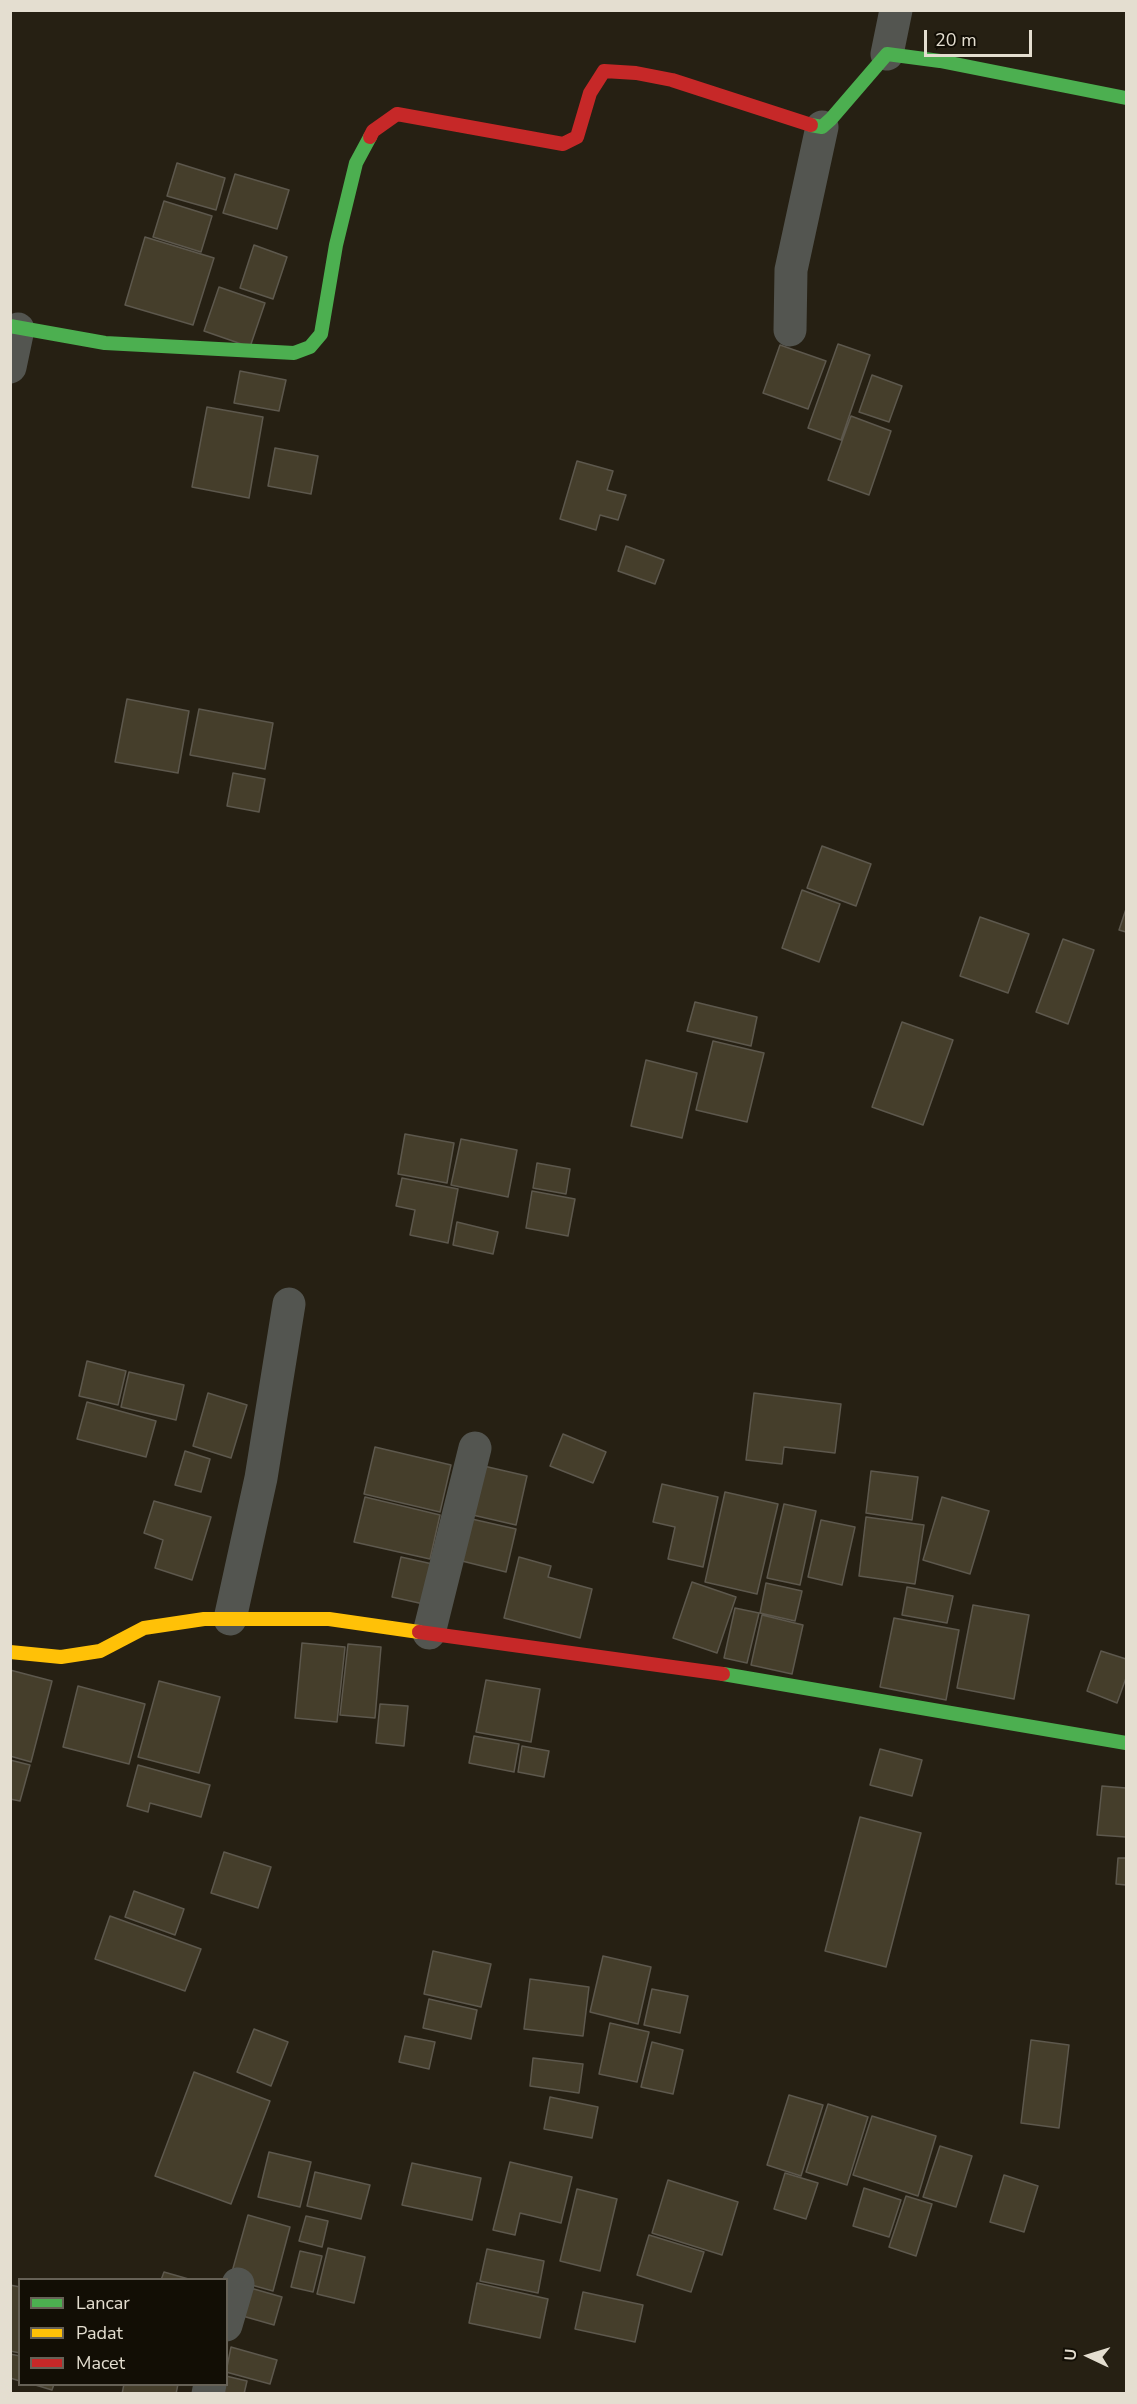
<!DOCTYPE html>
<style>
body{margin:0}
#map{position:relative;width:1137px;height:2404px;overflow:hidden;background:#262013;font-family:"Nunito Sans",sans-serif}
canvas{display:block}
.frame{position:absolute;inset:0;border:12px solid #e4ded0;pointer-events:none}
.legend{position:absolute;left:18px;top:2278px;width:210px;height:108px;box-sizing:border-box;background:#120e05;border:2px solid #666156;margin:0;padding:8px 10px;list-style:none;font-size:18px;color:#e4ded0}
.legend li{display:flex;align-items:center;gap:12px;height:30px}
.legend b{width:30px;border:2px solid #666156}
.north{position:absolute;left:1059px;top:2326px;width:60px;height:60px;-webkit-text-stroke:4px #120e05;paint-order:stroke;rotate:274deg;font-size:16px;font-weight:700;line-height:24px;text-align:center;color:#e4ded0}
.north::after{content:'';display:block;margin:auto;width:21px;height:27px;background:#e4ded0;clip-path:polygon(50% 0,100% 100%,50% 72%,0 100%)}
.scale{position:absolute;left:924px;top:30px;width:108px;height:27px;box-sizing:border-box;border:3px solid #e4ded0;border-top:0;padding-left:8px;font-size:18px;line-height:21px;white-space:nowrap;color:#e4ded0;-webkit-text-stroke:4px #120e05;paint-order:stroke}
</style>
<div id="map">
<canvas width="1137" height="2404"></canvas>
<div class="frame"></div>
<ul class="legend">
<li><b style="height:8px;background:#4caf50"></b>Lancar</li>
<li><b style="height:8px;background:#ffc107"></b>Padat</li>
<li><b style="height:8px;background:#c62828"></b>Macet</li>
</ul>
<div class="north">U</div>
<div class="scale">20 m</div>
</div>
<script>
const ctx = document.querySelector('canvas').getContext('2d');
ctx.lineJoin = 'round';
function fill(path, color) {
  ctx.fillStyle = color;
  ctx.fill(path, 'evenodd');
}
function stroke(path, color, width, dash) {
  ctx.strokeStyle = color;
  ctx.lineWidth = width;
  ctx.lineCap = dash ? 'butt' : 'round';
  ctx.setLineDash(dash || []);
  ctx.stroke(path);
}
const building = new Path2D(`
 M177,163L225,178L216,210L167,196Z
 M235,174L289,190L277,229L223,213Z
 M164,201L212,216L201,252L153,237Z
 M145,237L214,258L193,325L125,305Z
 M254,245L287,257L273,299L240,288Z
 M219,287L265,303L250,347L204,331Z
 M838,344L870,355L841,440L808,428Z
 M780,345L826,361L808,409L763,393Z
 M240,371L286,380L279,411L234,403Z
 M872,375L902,386L889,422L859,412Z
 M207,407L263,417L249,498L192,487Z
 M851,416L891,431L869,495L828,480Z
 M275,448L318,456L311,494L268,486Z
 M577,461L613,471L607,490L626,495L618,520L600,515L596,530L560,519Z
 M626,546L664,560L655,584L618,571Z
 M127,699L189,711L178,773L115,762Z
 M199,709L273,723L265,769L190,755Z
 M233,773L265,779L259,812L227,806Z
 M822,846L871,864L856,906L807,888Z
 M802,890L840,904L819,962L782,948Z
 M1126,909V932L1119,930Z
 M980,917L1029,934L1008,993L960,976Z
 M1063,939L1094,950L1068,1024L1036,1012Z
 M695,1002L757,1017L751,1046L687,1031Z
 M902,1022L953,1040L923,1125L872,1107Z
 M713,1041L764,1053L747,1122L696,1110Z
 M646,1060L697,1073L682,1138L631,1126Z
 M405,1134L454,1143L447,1183L398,1174Z
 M461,1139L517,1150L508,1197L451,1185Z
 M537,1163L570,1169L566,1194L533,1188Z
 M402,1178L458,1189L448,1243L410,1235L415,1210L396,1206Z
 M532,1191L575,1199L568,1236L526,1228Z
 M457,1222L498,1232L493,1254L453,1245Z
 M87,1361L126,1371L118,1405L79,1396Z
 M129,1372L184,1385L176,1420L121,1407Z
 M208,1393L247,1405L231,1458L193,1446Z
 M754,1393L841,1404L835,1453L784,1447L782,1464L746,1460Z
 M87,1402L156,1421L146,1457L77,1439Z
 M563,1434L606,1452L593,1483L550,1466Z
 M375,1447L451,1465L440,1512L364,1494Z
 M185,1451L210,1459L201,1492L175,1485Z
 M475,1464L527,1476L516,1525L464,1513Z
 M871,1471L918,1477L912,1520L866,1513Z
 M662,1484L718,1497L703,1567L668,1559L675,1527L653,1522Z
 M725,1492L778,1504L757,1594L705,1582Z
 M365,1497L440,1515L430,1559L354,1542Z
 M942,1497L989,1511L970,1574L923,1560Z
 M154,1501L211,1517L192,1580L155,1568L163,1540L144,1533Z
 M784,1504L816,1511L800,1585L767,1578Z
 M463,1517L516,1529L506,1572L454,1559Z
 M866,1517L924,1525L915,1584L859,1576Z
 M821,1520L855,1527L842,1585L808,1577Z
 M401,1557L437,1565L428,1605L392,1597Z
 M519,1557L551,1566L548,1577L592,1589L580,1638L504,1618Z
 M692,1582L736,1597L717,1653L673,1638Z
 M766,1583L802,1591L795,1621L760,1613Z
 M907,1587L953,1596L947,1623L902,1615Z
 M973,1605L1029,1615L1014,1699L957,1688Z
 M735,1608L759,1613L747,1663L724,1658Z
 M762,1615L803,1625L792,1674L751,1665Z
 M894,1618L959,1630L946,1700L880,1687Z
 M302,1643L345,1647L337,1722L295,1718Z
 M348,1644L381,1647L375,1718L340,1715Z
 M1101,1651L1126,1659V1678L1117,1703L1087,1691Z
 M10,1670L52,1681L31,1762L10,1756Z
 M486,1680L540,1689L531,1742L476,1732Z
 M159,1681L220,1697L199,1773L138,1757Z
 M78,1686L145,1704L129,1764L63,1747Z
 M380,1704L408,1706L404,1746L376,1743Z
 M474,1736L519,1744L514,1772L469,1763Z
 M522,1746L549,1751L544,1777L518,1772Z
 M880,1749L922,1760L912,1796L870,1785Z
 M10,1760L30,1765L20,1801L10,1799Z
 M138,1765L210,1785L201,1817L150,1803L148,1812L127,1806Z
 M1102,1786L1126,1788V1837L1097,1835Z
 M860,1817L921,1833L886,1967L825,1951Z
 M224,1852L271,1867L258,1908L211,1893Z
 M1118,1858H1126V1885L1116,1884Z
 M134,1891L184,1909L175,1935L125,1917Z
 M110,1916L201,1949L185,1991L95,1959Z
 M433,1951L491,1964L481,2007L424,1994Z
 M603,1956L651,1967L638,2024L590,2012Z
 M530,1979L589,1987L583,2036L524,2029Z
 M652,1989L688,1996L680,2033L644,2025Z
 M429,1999L477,2010L471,2039L423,2028Z
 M610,2023L649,2032L637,2082L599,2074Z
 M254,2029L288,2042L271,2086L237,2072Z
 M405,2036L435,2042L429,2069L399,2062Z
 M1031,2040L1069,2045L1059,2128L1021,2123Z
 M652,2042L683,2050L673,2094L641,2087Z
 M533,2058L583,2064L579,2093L530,2086Z
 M194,2072L270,2101L231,2204L155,2176Z
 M789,2095L823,2105L801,2176L767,2165Z
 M550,2097L598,2107L592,2138L544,2129Z
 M828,2104L868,2117L847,2185L806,2172Z
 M872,2116L936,2136L918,2196L853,2175Z
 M940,2146L972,2156L956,2207L923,2197Z
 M269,2152L311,2162L300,2207L258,2197Z
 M510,2162L572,2177L561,2223L520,2213L515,2235L493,2230Z
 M412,2163L481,2178L472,2220L402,2205Z
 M315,2172L370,2185L361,2219L307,2206Z
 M785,2173L818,2183L806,2219L774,2209Z
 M1004,2175L1038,2186L1024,2232L990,2222Z
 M668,2180L738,2202L722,2255L652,2233Z
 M864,2188L901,2200L889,2237L853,2226Z
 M577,2189L617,2199L600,2271L560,2261Z
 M906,2196L932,2204L916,2256L889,2247Z
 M248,2215L290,2227L273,2291L230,2279Z
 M306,2216L328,2221L322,2247L299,2241Z
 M649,2235L704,2252L691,2292L637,2275Z
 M328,2248L365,2257L354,2303L317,2294Z
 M487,2249L544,2261L538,2293L480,2281Z
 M300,2251L322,2256L313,2292L291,2287Z
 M164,2272L192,2280H161Z
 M477,2283L548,2299L540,2338L469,2323Z
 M10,2285L20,2287V2353L10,2351Z
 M240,2285L282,2297L274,2325L232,2313Z
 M583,2292L643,2305L635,2342L575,2329Z
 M231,2347L277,2360L270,2384L226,2372Z
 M10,2354L20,2356V2381L10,2378Z
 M226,2376L247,2381L244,2394H213L216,2384H226Z
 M32,2384H54L52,2390Z
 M124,2384H178L176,2394H122Z`);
fill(building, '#453e2b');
stroke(building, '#5d584d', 1.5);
stroke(new Path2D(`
 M887,54L896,10
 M790,330L791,270L822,127
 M10,367L18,329
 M230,1619L261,1478L289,1304
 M429,1633L475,1448
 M226,2325L238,2284
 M208,2394L210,2384`), '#535550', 33);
stroke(new Path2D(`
 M811,125L822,127L831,119L887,54L940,61L1126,98
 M10,326L105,343L294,353L310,347L321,334L336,245L356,163L370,137
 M723,1674L1126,1743`), '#4caf50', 14);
stroke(new Path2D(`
 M10,1652L61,1657L100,1651L144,1628L204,1619H329L419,1632`), '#ffc107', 14);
stroke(new Path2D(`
 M370,137L373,131L397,114L563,144L577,137L590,93L604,71L636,73L672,80L811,125
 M419,1632L723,1674`), '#c62828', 14);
</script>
